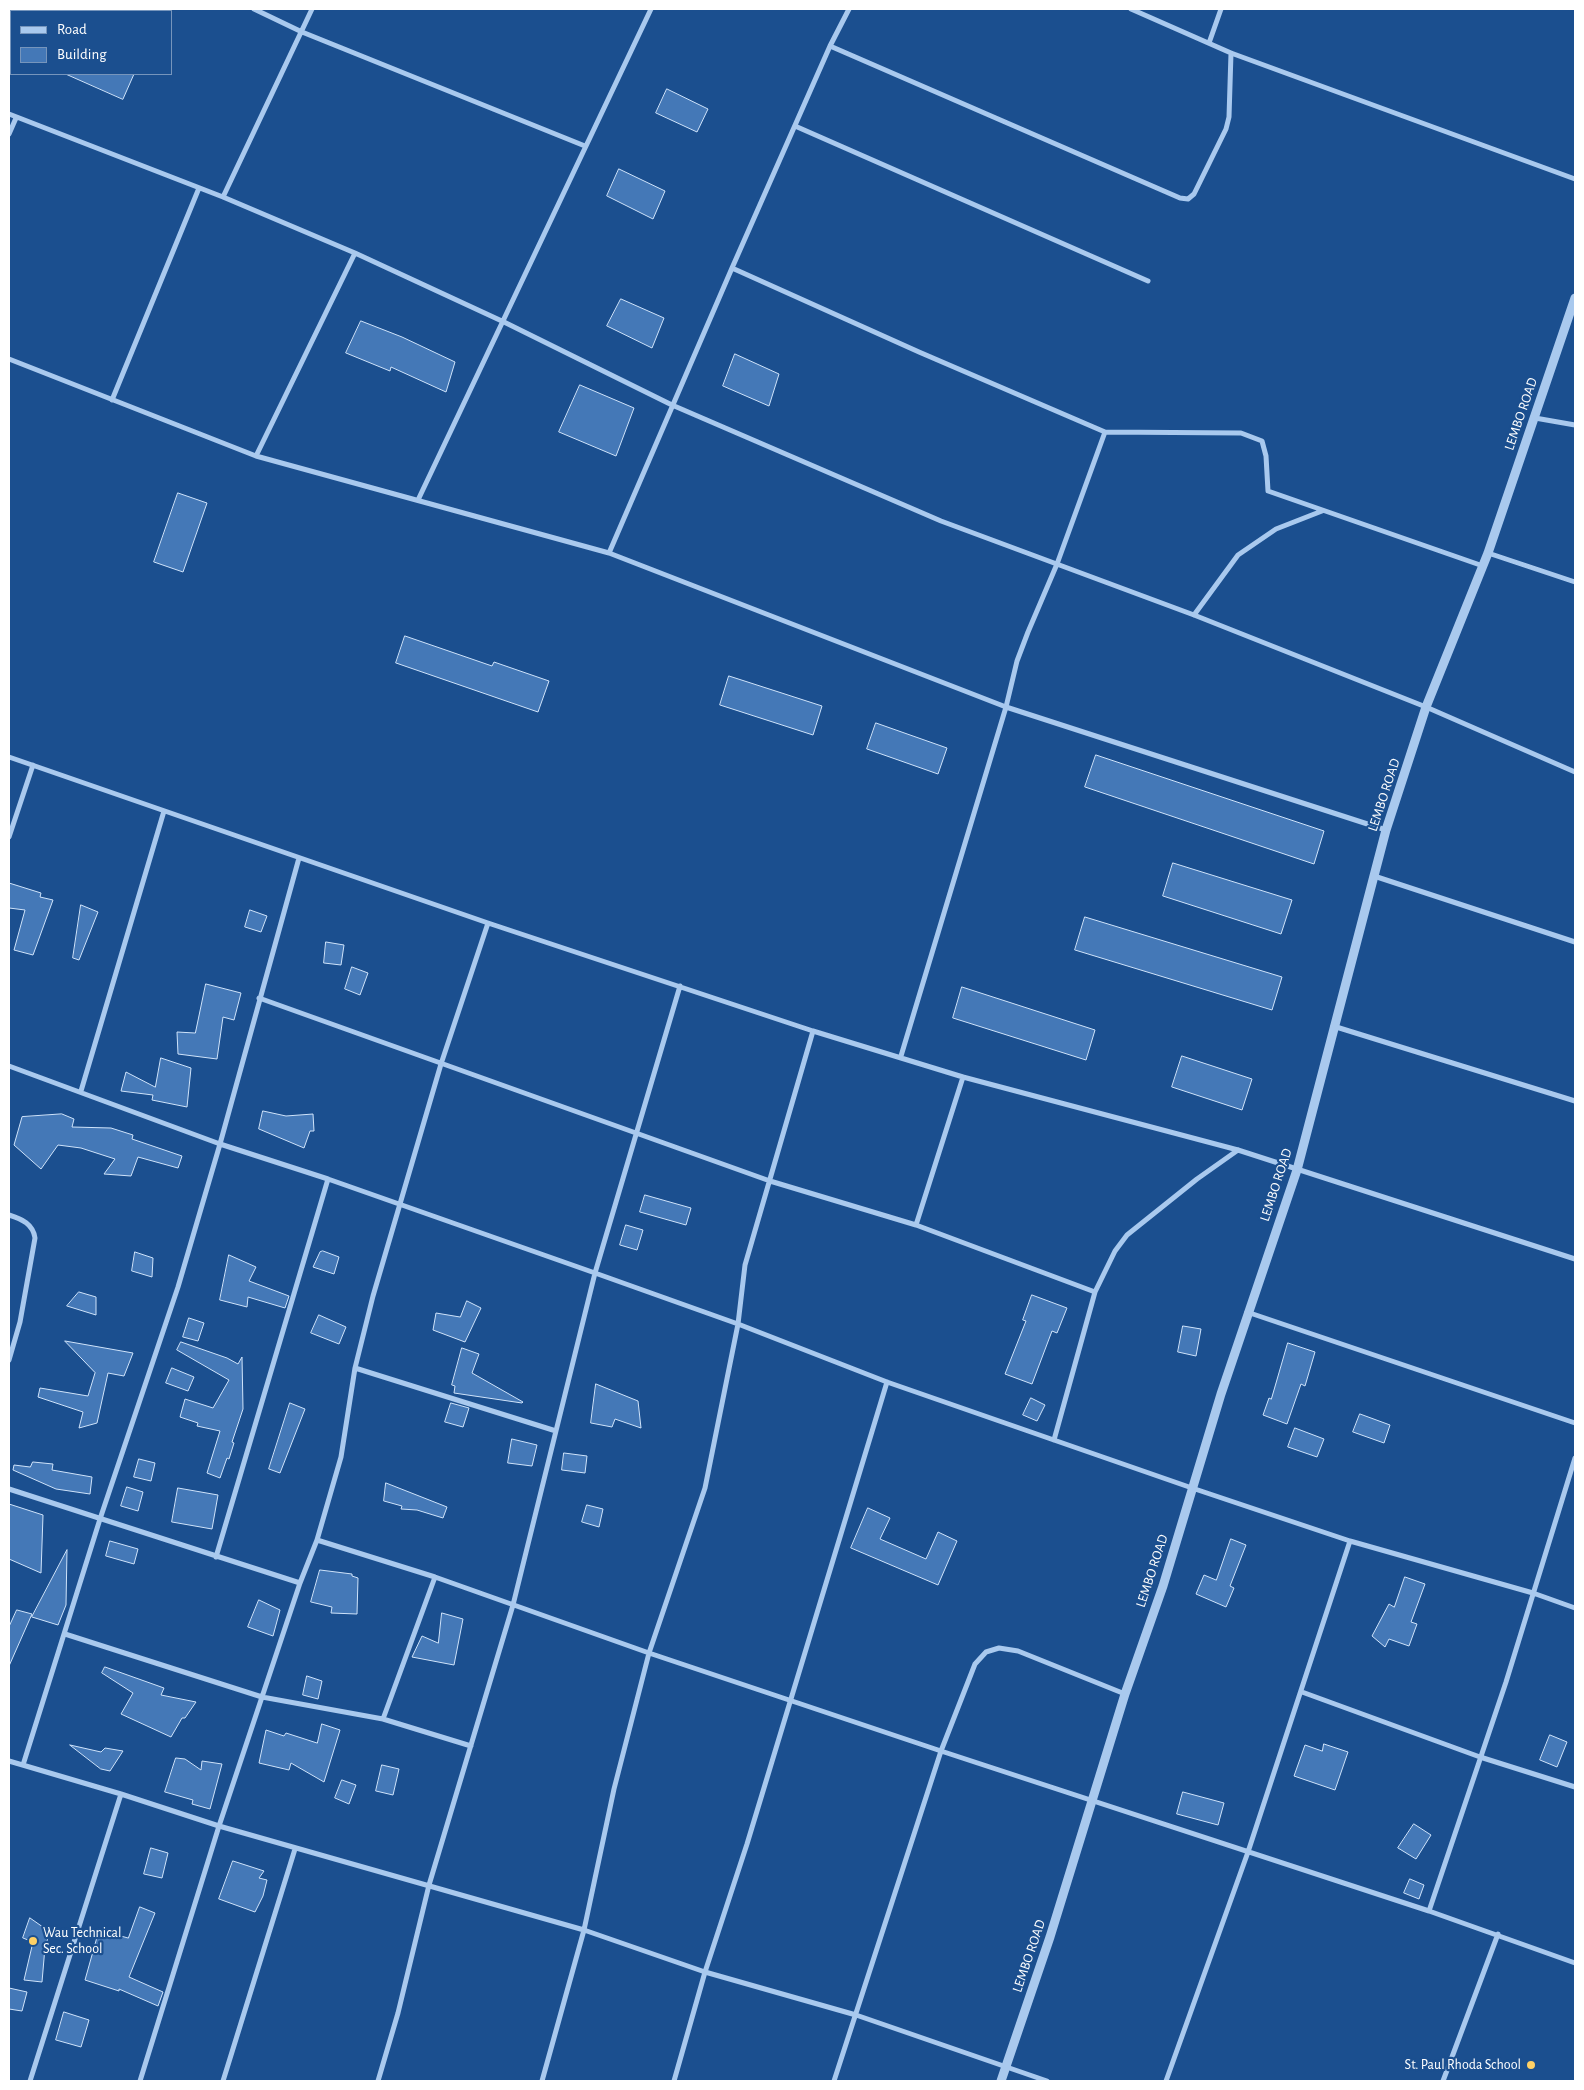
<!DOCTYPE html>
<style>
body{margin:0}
#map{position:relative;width:1584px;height:2090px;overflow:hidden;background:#1b4f8f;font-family:"Alegreya Sans",sans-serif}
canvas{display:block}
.frame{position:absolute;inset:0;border:10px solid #fff;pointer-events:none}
.legend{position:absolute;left:10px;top:10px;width:162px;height:65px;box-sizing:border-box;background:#1b4f8f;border:1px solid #7695bc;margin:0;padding:6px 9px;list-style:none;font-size:15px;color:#fff}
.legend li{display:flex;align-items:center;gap:10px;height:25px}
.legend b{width:25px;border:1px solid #7695bc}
</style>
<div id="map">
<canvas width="1584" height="2090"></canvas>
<div class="frame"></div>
<ul class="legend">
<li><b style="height:6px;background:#a9c9ee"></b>Road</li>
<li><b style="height:14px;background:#4478b7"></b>Building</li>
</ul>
</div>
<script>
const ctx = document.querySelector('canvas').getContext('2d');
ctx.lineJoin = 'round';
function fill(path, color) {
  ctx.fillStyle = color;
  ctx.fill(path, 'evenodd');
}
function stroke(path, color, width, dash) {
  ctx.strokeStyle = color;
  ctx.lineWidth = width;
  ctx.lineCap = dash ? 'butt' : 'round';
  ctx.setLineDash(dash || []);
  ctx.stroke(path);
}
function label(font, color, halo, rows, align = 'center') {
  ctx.font = font + ' "Alegreya Sans",sans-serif';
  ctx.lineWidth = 4.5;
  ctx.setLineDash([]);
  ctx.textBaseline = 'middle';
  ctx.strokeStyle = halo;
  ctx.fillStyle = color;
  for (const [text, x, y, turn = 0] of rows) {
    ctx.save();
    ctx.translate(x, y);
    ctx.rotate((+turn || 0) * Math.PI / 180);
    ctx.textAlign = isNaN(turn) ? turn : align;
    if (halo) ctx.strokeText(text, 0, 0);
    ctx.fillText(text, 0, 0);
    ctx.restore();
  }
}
const building = new Path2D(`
 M66,74H134L123,99Z
 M667,89L708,109L697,132L656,113Z
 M619,169L665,191L653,219L607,196Z
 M621,299L664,318L652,348L607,326Z
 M361,321L402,337L455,362L446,392L391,367L390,371L346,353Z
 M735,354L779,374L769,406L723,386Z
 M580,385L634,408L616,456L559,432Z
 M178,493L207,503L183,572L154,562Z
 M405,636L492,666L494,662L549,681L538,712L396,663Z
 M729,676L822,706L813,735L720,705Z
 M876,723L947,748L938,774L867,749Z
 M1096,755L1324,831L1314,864L1085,787Z
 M1173,863L1292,900L1281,934L1163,896Z
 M9,883L41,893L40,897L53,900L33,955L14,950L25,910L9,908Z
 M81,905L98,912L79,960L73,958Z
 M250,910L267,916L261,932L245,927Z
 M1085,917L1282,977L1272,1010L1075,950Z
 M326,942L344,945L341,965L324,963Z
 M352,967L368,973L360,995L345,989Z
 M206,984L241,993L234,1020L223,1017L217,1059L178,1054L177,1032L195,1033Z
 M962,987L1095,1030L1086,1060L953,1018Z
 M1182,1056L1252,1079L1242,1110L1172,1087Z
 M161,1058L191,1068L187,1107L152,1100L153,1095L121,1091L126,1072L155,1087Z
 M263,1111L286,1116L313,1114L314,1131H310L304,1148L259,1129Z
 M62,1114L74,1119L72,1127L111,1128L133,1135L132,1139L182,1156L178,1168L138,1157L131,1176L104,1174L115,1159L81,1148L58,1145L41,1169L14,1145L22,1117Z
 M645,1195L691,1208L686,1225L640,1212Z
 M626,1225L643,1230L637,1250L620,1245Z
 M323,1251L339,1257L334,1274L313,1267L320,1252Z
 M135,1252L153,1258L152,1277L132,1271Z
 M229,1255L256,1267L249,1281L289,1296L285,1308L248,1297L247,1307L220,1300Z
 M79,1292L96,1297V1315L67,1306Z
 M1032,1295L1067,1308L1057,1333L1052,1331L1032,1384L1005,1374L1026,1321L1023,1320Z
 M467,1301L481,1308L465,1342L433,1330L436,1313L460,1317Z
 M319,1315L346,1327L339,1344L311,1333Z
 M189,1318L204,1323L198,1341L183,1337Z
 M1183,1326L1201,1329L1196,1356L1178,1352Z
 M65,1341L133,1353L124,1376L108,1373L97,1423L79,1428L83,1412L38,1397L40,1388L88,1396L95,1373Z
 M181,1342L227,1358L238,1364L242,1357L243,1409L232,1442L234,1443L229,1459L227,1458L220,1478L207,1473L220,1431L197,1426L198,1423L180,1417L185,1399L213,1408L229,1380L177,1350Z
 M1288,1343L1315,1352L1305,1386L1301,1384L1287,1424L1263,1415L1269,1398L1271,1399Z
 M462,1348L479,1354L472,1373L523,1402L522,1403L454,1393L455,1386L452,1385Z
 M172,1368L194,1377L188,1391L166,1383Z
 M596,1384L638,1401L641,1428L615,1419L612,1427L591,1423Z
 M1031,1398L1045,1405L1037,1421L1023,1415Z
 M290,1403L305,1409L280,1473L269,1469Z
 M451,1403L469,1408L463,1427L445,1422Z
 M1360,1414L1390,1425L1384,1443L1353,1432Z
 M1295,1428L1324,1439L1317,1457L1288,1447Z
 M512,1439L537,1445L532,1466L508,1463Z
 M564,1453L587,1456L585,1473L562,1470Z
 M139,1459L155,1463L151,1481L134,1477Z
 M33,1462L53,1464L52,1470L92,1477L90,1494L56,1489L13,1470L14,1465L30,1467Z
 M386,1483L447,1507L443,1518L417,1510L401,1509L402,1506L384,1501Z
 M127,1487L143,1492L138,1511L121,1506Z
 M178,1488L218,1495L212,1529L172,1522Z
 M9,1504L43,1515L41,1573L9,1559Z
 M587,1505L603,1509L599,1527L582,1522Z
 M868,1508L890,1518L880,1539L926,1559L938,1532L957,1541L938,1585L851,1548Z
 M1231,1539L1246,1545L1230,1586L1234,1588L1226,1607L1196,1594L1204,1575L1216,1580Z
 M110,1541L138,1549L134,1564L106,1556Z
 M67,1550L66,1605L58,1625L32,1617Z
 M320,1570L352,1574V1576L358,1578L357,1614L331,1613L332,1607L311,1602Z
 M1405,1577L1425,1584L1411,1622L1417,1624L1409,1646L1389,1639L1385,1647L1372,1636L1389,1604L1394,1607Z
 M259,1600L280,1610L273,1636L248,1627Z
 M17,1610L32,1614L9,1666V1627Z
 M442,1613L463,1619L454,1665L412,1657L422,1636L438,1643Z
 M105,1667L164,1688L161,1695L196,1702L185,1718H182L171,1737L121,1714L133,1693L102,1673Z
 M307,1676L322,1681L318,1699L303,1695Z
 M322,1724L340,1730L324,1782L291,1763L289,1770L259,1763L266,1730L284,1736L286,1733L317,1743Z
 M1550,1735L1567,1742L1557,1767L1540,1760Z
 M1324,1744L1348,1752L1335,1790L1294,1776L1305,1745L1322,1751Z
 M70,1745L101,1752L105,1748L123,1751L110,1771L101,1769Z
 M176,1758L185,1759L201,1770L202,1761L222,1764L210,1809L192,1804L193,1800L165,1792Z
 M382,1765L399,1769L393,1795L376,1791Z
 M342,1780L356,1785L349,1804L335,1798Z
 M1183,1792L1224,1803L1218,1825L1177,1814Z
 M1414,1824L1431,1835L1416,1859L1398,1848Z
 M151,1848L168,1853L162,1878L144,1874Z
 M233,1861L264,1871L259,1878L267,1880L263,1896L255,1912L219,1899Z
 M1410,1879L1424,1885L1419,1899L1404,1893Z
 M140,1907L155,1913L129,1977L163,1992L158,2006L119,1989V1991L85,1980L99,1930L128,1938Z
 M30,1918L50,1932L45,1947L42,1982L24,1980L33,1942L23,1938Z
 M9,1988L27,1992L22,2011L9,2009Z
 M64,2012L89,2020L81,2047L56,2040Z`);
fill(building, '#4478b7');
stroke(building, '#cfe3fa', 1);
stroke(new Path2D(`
 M254,9L302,32L585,146
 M1131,9L1231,53L1575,179
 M1209,43L1221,9
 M830,46L1180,198L1188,199L1194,194L1226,129L1229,117L1231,53
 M9,114L223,197L355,253L504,322L672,405L941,521L1194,615L1426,707L1575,772
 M795,126L1148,281
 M9,134L16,118
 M223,197L312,9
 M732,268L919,352L1105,432
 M9,359L256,456L609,553L1006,707L1386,830
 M112,400L199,188
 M1535,418L1575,425
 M256,456L355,253
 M418,500L651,9
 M609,553L732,268L830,46L849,9
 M1488,553L1575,582
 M1194,615L1238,555L1276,529L1322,511
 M9,757L488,923L813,1031L963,1077L1238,1150L1575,1259
 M9,837L33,765
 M1374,876L1575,942
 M259,998L770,1181L916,1225L1095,1292
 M1333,1026L1575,1101
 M901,1056L1006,707L1017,661L1028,632L1057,564L1105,432L1241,433L1262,441L1266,456L1268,491L1483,566
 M9,1066L220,1144L328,1179L595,1273L738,1324L887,1382L1192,1488L1350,1541L1533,1593L1575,1608
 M81,1091L164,811
 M9,1215C22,1219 33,1224 35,1238L20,1322L9,1360
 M916,1225L963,1077
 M1247,1312L1575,1423
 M355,1368L556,1431
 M1054,1440L1095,1292L1115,1251L1127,1235L1197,1179L1238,1150
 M9,1489L300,1583
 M317,1540L341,1457L355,1368L373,1296L441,1064L488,923
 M216,1557L328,1179
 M65,1634L262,1697L383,1719L471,1746
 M1302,1692L1480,1757L1575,1787
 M383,1719L435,1577
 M9,1761L121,1794L219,1826L584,1930L705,1972L856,2015L1047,2081
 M23,1765L100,1519L178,1287L220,1144L299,858
 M1429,1911L1506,1682L1575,1458
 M30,2081L121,1794
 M140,2081L219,1826L300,1583L317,1540L435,1577L649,1653L941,1751L1429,1911L1575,1963
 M223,2081L295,1849
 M378,2081L398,2013L429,1885L513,1605L595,1273L680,986
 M542,2081L584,1930L614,1789L649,1653L705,1488L738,1324L745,1265L813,1031
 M674,2081L705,1972L747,1844L887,1382
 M834,2081L941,1751L975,1664L986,1652L999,1648L1018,1651L1125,1694
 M1166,2081L1248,1852L1350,1541
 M1443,2081L1498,1934`), '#a9c9ee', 5);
stroke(new Path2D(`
 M1001,2081L1050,1937L1125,1694L1163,1586L1221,1394L1297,1170L1386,830L1426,707L1488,553L1575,298`), '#a9c9ee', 9);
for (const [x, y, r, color] of [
 [33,1941,5,"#ffd166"],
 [1531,2065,5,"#ffd166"]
]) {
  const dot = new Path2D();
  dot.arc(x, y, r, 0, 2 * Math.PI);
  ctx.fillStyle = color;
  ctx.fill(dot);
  stroke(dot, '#1b4f8f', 2);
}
label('14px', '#fff', '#1b4f8f', [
 ["LEMBO ROAD",1521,414,-71],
 ["LEMBO ROAD",1384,795,-72],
 ["LEMBO ROAD",1276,1185,-72],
 ["LEMBO ROAD",1152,1571,-72],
 ["LEMBO ROAD",1029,1956,-71]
]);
label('14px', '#fff', '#1b4f8f', [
 ["Wau Technical",43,1933],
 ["Sec. School",43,1949],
 ["St. Paul Rhoda School",1521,2065,"right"]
], 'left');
</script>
